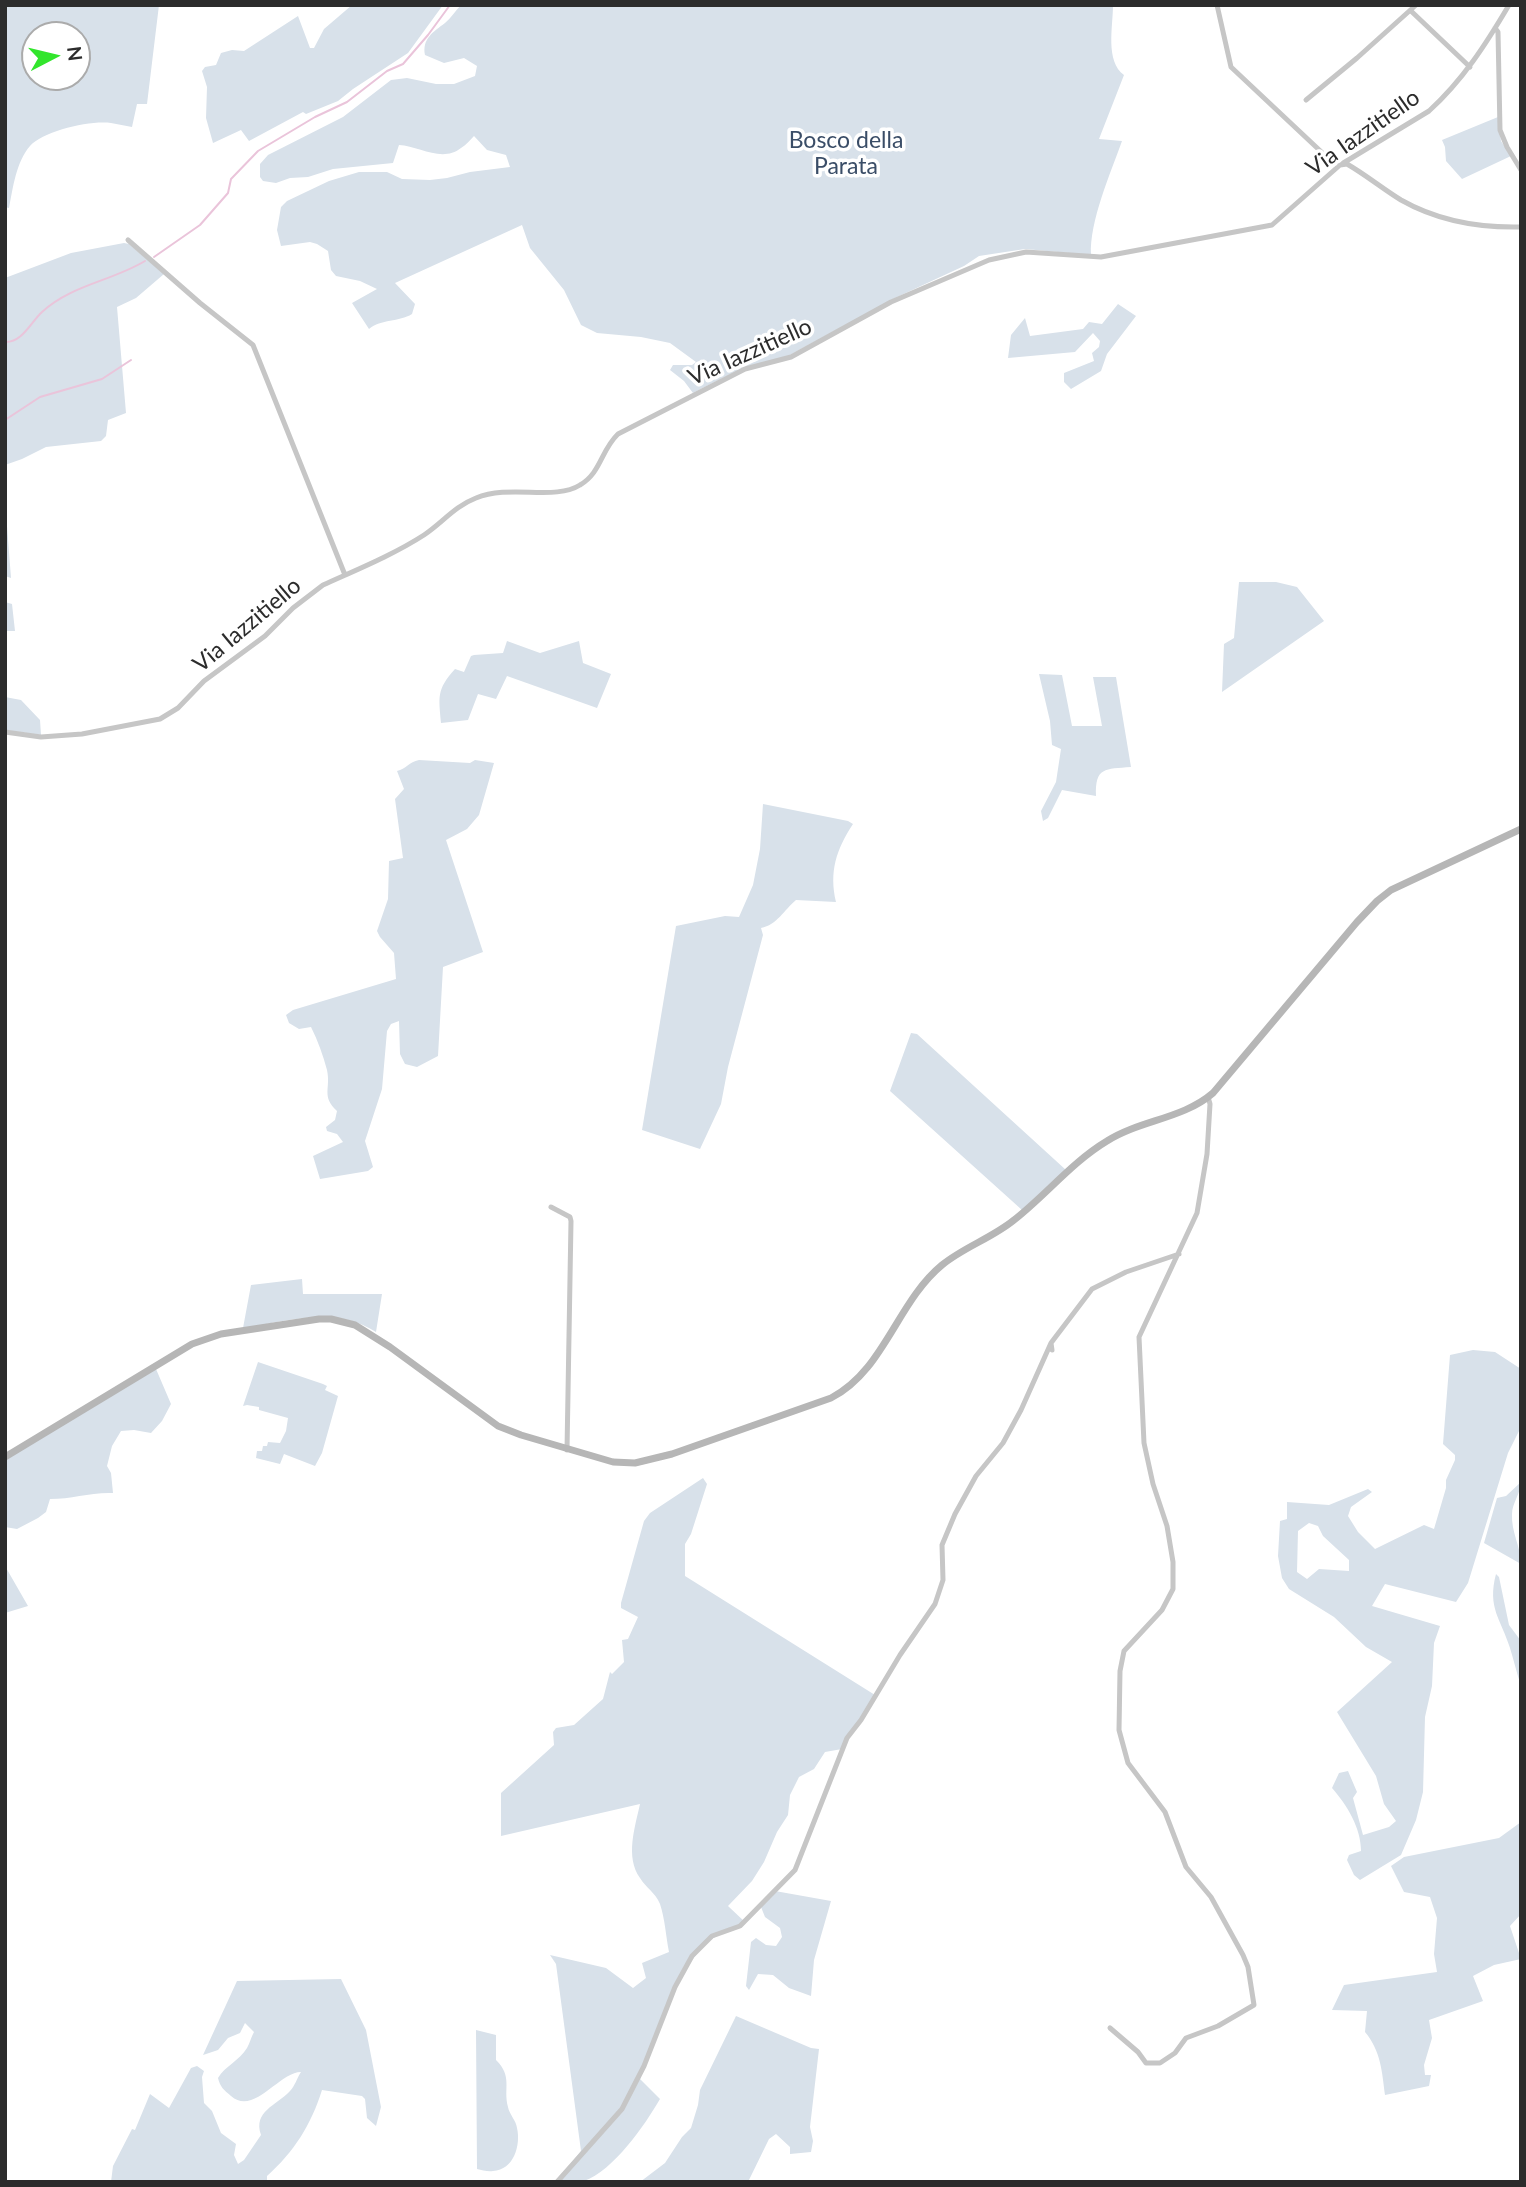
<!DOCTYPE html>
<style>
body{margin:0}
#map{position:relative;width:1526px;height:2187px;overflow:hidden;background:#fff;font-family:Lato,sans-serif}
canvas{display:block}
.frame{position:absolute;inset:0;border:7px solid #2c2c2c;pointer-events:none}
.north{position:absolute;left:21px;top:21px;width:70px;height:70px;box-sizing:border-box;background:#fff;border:2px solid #ababab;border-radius:50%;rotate:83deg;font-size:19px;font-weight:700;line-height:28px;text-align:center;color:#2c2c2c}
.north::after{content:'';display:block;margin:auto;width:24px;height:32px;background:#32e52c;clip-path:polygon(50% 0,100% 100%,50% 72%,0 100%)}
</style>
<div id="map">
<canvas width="1526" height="2187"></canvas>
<div class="frame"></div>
<div class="north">N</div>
</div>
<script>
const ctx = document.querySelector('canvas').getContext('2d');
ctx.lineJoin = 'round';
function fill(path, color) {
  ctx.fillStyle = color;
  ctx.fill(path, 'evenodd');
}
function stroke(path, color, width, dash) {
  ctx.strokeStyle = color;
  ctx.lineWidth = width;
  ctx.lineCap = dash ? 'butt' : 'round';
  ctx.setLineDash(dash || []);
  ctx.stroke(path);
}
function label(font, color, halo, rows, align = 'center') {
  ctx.font = font + ' Lato,sans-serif';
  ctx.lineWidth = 7;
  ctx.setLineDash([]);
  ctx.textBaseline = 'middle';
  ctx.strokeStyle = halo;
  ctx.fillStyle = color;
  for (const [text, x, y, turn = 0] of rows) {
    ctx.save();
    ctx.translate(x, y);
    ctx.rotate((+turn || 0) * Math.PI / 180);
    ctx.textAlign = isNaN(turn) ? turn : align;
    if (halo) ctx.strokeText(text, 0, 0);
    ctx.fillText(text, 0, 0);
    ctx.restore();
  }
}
fill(new Path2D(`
 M5,5H159L147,104H137L132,127C125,126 118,124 111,123C90,120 43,131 30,146C16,162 13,188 9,208L5,207ZM35,35H77V77H35Z
 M352,5H443L408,53L353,89L338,101L306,114L303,112L249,141L241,130L213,143L206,118L207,87L202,71L205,67L216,65L221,53L232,50L244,51L298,16L310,48H314L324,29Z
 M461,5H1113C1113,27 1105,61 1124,75L1099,139L1122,141C1111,172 1089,222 1091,255L1025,249L979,256L964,266L895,298L786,357L744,367L693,393L684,381L670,370L673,365H692L696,362L670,343L641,337L597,333L581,325L564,290L530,248L522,225L395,283L415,304L412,314C399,322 381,319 369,329L352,303L377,289L360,281L336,276L331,270L328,251L317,244L310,242L281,246L277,230L281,207L287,201L329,181L359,172H387L402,179L430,180L447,178L470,172L510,167L506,155L487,150L474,136C470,140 466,145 461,148C442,163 419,146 399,145L393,163L333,169L308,177L290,178L276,183L263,181L260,177V164L268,155L343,117L391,80L407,78L436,84H454L475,76L477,66L464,58L444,63L425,55C422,39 433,32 445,23C451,18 455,11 461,5Z
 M1498,117L1501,141L1511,156L1462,179L1446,161L1445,147L1442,140Z
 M124,243L129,244L164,274L136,298L117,307L126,413L108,420L106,436L101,441L46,447L22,459L5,465V278L71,253Z
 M1118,304L1136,316L1107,354L1101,371L1071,389L1064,382V373L1094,361L1092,353L1099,347L1100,341L1093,333L1075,352L1008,358L1011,335L1025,318L1030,336L1083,329L1089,322L1102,324Z
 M5,505L6,513L11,578L5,576Z
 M1239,582H1276L1297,587L1324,621L1222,692L1224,644L1234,638Z
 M5,602L12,604L15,631H5Z
 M507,641L540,653L579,641L583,663L611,674L597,708L507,676L496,699L478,694L468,720L441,723C439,697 436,690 455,669L464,672L471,656L474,655L503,653Z
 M1039,674L1062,675L1072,726H1102L1093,677H1116L1131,767C1105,769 1095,767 1096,796L1062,790L1048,818L1043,821L1041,811L1056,782L1061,749L1052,745L1050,721Z
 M5,697L21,700L40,720L41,735L5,730Z
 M419,760L470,763L475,760L494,763L479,815L467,829L446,840L483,952L443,967L438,1056L417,1067L405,1064L400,1054L399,1021L391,1024L387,1031L382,1089L365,1141L373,1167L368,1171L320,1179L313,1156L343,1142L337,1134L327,1131L326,1127L335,1120L337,1111C321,1096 331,1089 327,1070C323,1055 318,1041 311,1027L299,1029L289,1023L286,1015L293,1010L396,979L394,953L380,937L377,931L388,899L389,861L403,858L395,799L404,789L397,771C406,769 409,762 419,760Z
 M763,804L848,821L853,824C836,850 829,872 836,902L796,900C784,910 777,925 761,928L763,935L728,1067L721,1104L700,1149L642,1130L676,926L725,916L739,917L753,885L760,849Z
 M911,1033L917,1034L1066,1170L1022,1210L890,1091Z
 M302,1279L303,1294H382L376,1332C335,1305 288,1321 243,1328L251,1285Z
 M1473,1350L1495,1352L1521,1369V1427L1508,1453L1468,1583L1456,1602L1385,1584L1372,1606L1440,1626L1434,1643L1432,1686L1425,1717L1423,1792L1416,1820L1401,1855L1360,1880L1354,1875L1347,1860L1349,1855L1361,1851C1361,1828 1347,1805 1332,1788L1339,1773L1348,1771L1357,1792L1353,1798L1363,1835L1389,1827L1396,1821L1384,1804L1376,1776L1337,1712L1392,1662L1366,1647L1334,1617L1289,1589L1282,1578L1278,1556L1280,1521L1287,1519V1502L1329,1505L1368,1489L1372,1492L1351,1507L1348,1516L1358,1532L1375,1549L1424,1525L1434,1529L1446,1488V1480L1455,1460V1455L1443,1444L1450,1355ZM1309,1523L1318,1526L1323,1536L1349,1560V1571L1319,1569L1307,1579L1297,1572L1298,1531Z
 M258,1362L323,1384L327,1386L325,1390L338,1396L322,1453L315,1466L284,1454L280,1464L256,1458L257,1451H262L263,1446H267L268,1442L280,1443L286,1431L288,1418L259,1410V1407L247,1405L243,1406Z
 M156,1369L171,1404L162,1421L151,1433L134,1430L121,1431L112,1446L107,1466L111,1473L113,1493C91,1492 72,1499 50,1499L46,1512L38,1518L17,1529L5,1527V1460Z
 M703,1478L707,1484L691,1534L685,1544V1576L875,1695L842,1749L825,1752L814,1769L799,1777L790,1795L788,1815L777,1832L764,1862L752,1881L728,1906L746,1923C735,1933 723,1931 712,1939C678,1963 656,2041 640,2079L660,2099C645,2125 613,2171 584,2181C576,2184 564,2182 556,2182L581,2151L556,1964L550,1955L606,1968L633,1988L646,1978L642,1963L669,1952C666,1937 665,1919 660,1904C655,1892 646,1888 640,1878C625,1857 635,1827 640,1804L501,1836V1793L554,1745L553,1732L556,1728L574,1725L603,1699L610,1672L612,1674L624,1662L622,1640L628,1639L638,1617L621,1608V1603L644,1521L650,1513Z
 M1521,1482C1521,1493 1512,1503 1512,1514C1511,1532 1521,1547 1521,1564L1484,1543L1497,1498L1506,1496Z
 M5,1566L28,1606L5,1613Z
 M1496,1574L1499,1577L1509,1625L1521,1641V1686C1517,1674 1514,1661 1510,1648C1501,1619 1487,1608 1496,1574Z
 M1521,1822V1914L1510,1926L1521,1959L1494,1965L1473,1976L1483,2001L1429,2020L1432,2038L1424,2065L1425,2075H1431L1429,2086L1385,2095C1382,2072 1381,2051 1365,2032L1367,2011L1332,2010L1344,1985L1437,1972L1434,1954L1437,1918L1430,1897L1404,1892L1391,1866L1404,1857L1499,1838Z
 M775,1891L831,1901L814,1960L811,1996L789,1988L773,1975L758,1974L749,1990L746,1986L751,1942L756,1938L766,1945L776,1946L782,1937L780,1928L765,1917L761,1907Z
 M341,1979L366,2030L381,2107L376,2126L367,2118L365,2099L362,2096L322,2090C311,2125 294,2152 267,2176V2182H111L113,2166L132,2129L135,2130L150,2094L169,2108L191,2068L197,2066L204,2071L202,2077L204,2103L212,2111L221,2133L236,2144L234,2155L238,2164L244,2160L261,2135C253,2111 276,2106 290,2091C295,2086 297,2078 301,2072C279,2072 254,2116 231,2096C224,2090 220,2087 218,2078C225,2066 239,2061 247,2048C250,2043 251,2037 254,2032L245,2023L240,2033L228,2038L218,2050L203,2055L237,1981Z
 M736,2016L811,2048L819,2049L810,2127L813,2141L811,2152L790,2154V2147L776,2134L769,2139L748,2182H640L665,2163L682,2137L691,2128L698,2105L700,2090Z
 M476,2030L496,2035V2060C513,2077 503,2088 508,2107C509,2114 516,2120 517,2128C521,2145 514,2170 493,2171C488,2172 482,2170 477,2169Z`), '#d8e1ea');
stroke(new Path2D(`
 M154,257L200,225L228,193L231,179L258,151L315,117L347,102L387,71L403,64L428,35L450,5
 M5,342C22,343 31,322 42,312C71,285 112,281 145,261
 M5,420L40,397L102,379L131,360`), '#eac4da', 2);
stroke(new Path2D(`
 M1217,5L1231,67L1331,161L1340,165L1347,164C1366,175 1383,189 1401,200C1438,221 1479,228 1521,227
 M1411,11L1470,67
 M1495,28L1498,32L1500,130L1507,147L1521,170
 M1306,100L1357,58L1416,5
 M128,240L200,303L253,345L345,575
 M5,732L41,737L82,734L160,719L178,708L204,681L265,636L293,608L323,585C356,570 393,555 424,535C442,523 455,506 476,498C510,484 555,501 580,485C601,473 601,450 618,434L745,369L791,357L891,302L989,260L1026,252L1101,257L1272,225L1340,165L1429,111C1463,80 1486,44 1509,5
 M551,1207L570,1217L571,1221L567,1450
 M1052,1350L1051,1343L1054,1339L1092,1289L1126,1272L1179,1254
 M1110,2028L1138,2052L1146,2063H1160L1175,2053L1186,2038L1218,2026L1254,2005L1248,1967L1243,1955L1211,1897L1186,1867L1165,1812L1128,1763L1119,1730L1120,1671L1124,1651L1162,1610L1173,1589V1562L1167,1526L1153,1484L1144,1443L1139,1337L1197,1213L1207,1154L1210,1104L1208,1097
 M557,2182L622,2109L644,2066L675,1987L692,1956L712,1936L740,1926L795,1870L847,1738L861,1720L900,1655L935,1604L943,1580L942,1545L955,1514L976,1476L1003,1443L1021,1410L1051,1343`), '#c6c6c6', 5);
stroke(new Path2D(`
 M5,1457L192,1344L221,1334L319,1319H331L355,1325L390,1347L498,1426L521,1435L613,1462L635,1463L672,1454L831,1398C884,1371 897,1302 942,1265C964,1247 992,1238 1014,1220C1046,1195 1072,1162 1107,1141C1140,1120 1183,1119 1213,1093L1357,922L1377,901L1391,890L1521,829`), '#b6b6b6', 7);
label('23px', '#2c2c2c', '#fff', [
 ["Via Iazzitiello",1363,133,-35],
 ["Via Iazzitiello",750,352,-24],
 ["Via Iazzitiello",247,625,-40]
]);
label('23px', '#3a4d67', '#fff', [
 ["Bosco della",846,141],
 ["Parata",846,167]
]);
</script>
